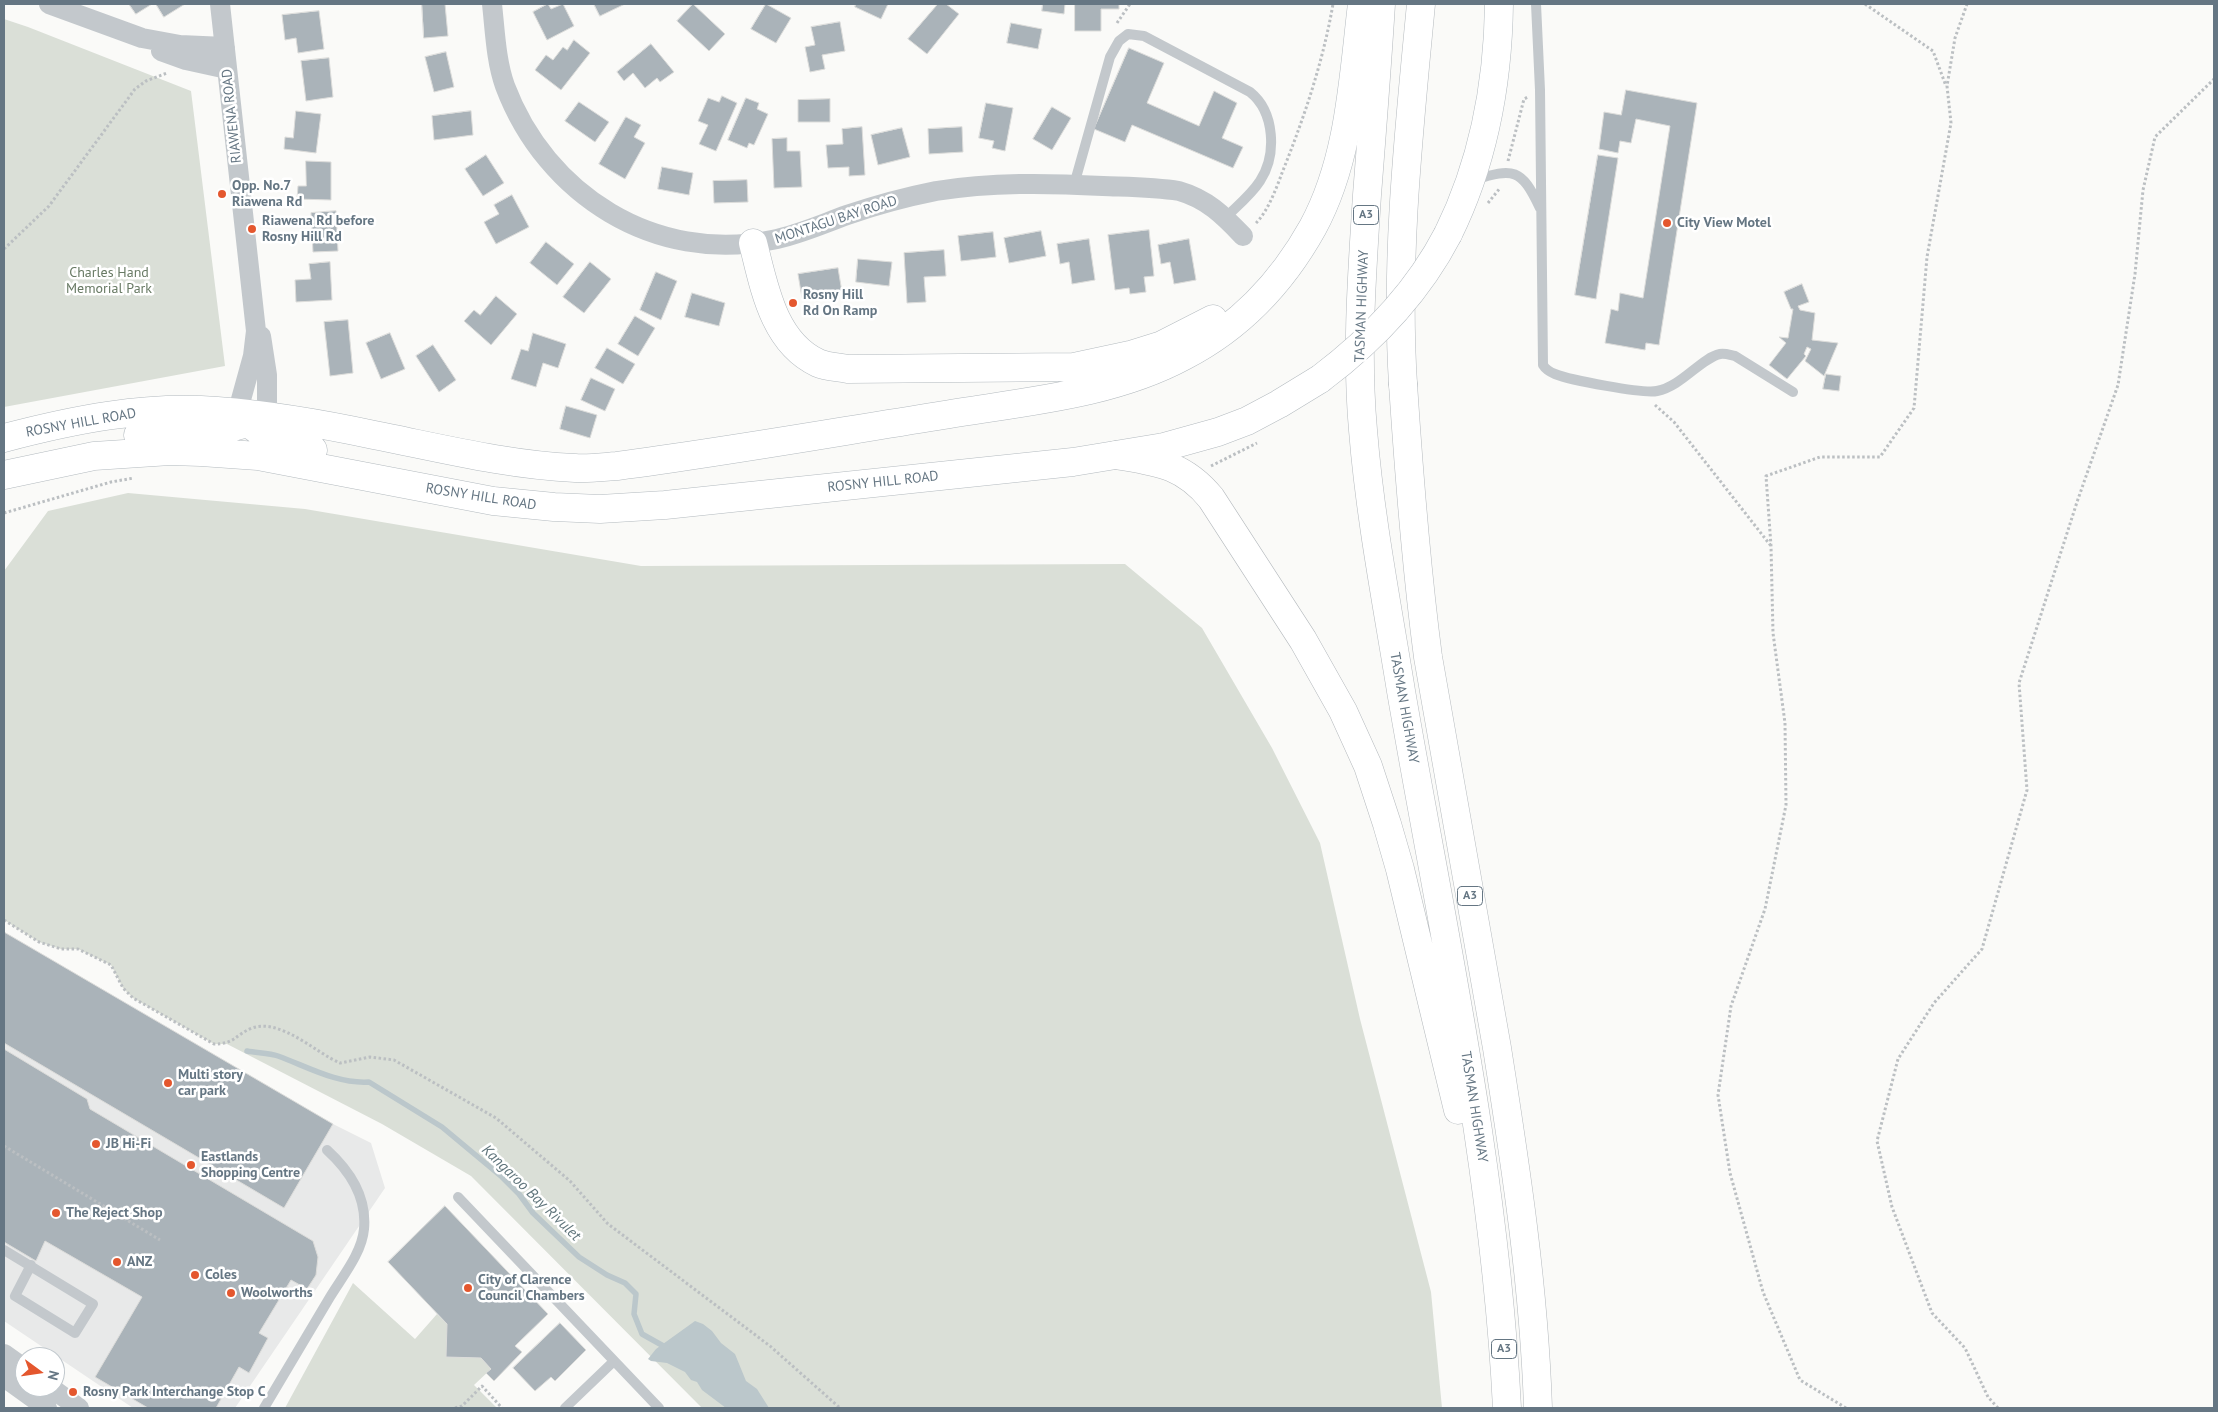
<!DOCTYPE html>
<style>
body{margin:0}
#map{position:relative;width:2218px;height:1412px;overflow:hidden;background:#fafaf8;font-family:"PT Sans",sans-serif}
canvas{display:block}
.frame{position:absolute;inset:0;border:5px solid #657683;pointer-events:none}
.north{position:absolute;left:15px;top:1347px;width:50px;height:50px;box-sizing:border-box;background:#fff;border:1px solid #c1c8cd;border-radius:50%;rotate:104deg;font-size:14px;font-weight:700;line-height:20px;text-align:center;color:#657683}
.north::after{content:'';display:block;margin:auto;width:18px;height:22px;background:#e4572e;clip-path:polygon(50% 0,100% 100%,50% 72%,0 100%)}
</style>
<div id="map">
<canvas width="2218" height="1412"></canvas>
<div class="frame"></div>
<div class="north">N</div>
</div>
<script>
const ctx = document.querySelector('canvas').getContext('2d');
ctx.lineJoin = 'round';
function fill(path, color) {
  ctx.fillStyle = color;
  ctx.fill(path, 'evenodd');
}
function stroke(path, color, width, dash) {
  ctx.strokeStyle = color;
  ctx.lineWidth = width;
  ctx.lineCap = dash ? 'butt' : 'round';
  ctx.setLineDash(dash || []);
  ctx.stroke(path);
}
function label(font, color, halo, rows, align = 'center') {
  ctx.font = font + ' "PT Sans",sans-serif';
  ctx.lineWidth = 5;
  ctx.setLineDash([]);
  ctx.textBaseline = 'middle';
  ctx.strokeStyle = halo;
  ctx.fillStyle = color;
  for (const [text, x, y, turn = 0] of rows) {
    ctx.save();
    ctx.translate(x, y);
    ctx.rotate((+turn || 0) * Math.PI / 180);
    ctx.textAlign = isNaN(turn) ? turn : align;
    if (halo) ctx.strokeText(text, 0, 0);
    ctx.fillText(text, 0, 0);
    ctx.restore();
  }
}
fill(new Path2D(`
 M4,932L333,1124L371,1143L385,1188L235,1408H133L4,1321Z`), '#e8e9e9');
fill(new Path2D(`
 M4,19L28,27L191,91L225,366L4,407Z
 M128,493L305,509L641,566L1125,564L1202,628L1272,748L1320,843L1360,1019L1431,1292L1442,1408H702L471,1176L382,1124L227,1044H214L133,998L123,988L111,965L78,949H61L39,942L4,920V571L48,511Z
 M353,1283L415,1339L437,1314L447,1324V1357L481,1358L491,1369L474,1385L497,1408H285Z`), '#dadfd7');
fill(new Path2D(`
 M695,1321L703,1324L712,1331L721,1343L735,1354L746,1381L757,1389L769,1408H726L702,1390L697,1382L691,1380L685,1372L667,1363L651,1361L648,1359L656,1349Z`), '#bbc7cb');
stroke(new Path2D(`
 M247,1051C257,1053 269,1053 278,1056C308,1067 337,1084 369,1082L442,1127L502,1177L519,1194L533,1213L579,1257L607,1275L625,1283L636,1294L634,1314L642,1334L667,1348`), '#bbc7cb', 5.5);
const building = new Path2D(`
 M129,4H152L136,14Z
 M156,4H185L164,17Z
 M422,4H445L448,36L424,38Z
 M548,4L551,9L563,4L574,26L547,40L533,12Z
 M594,4H625L600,16Z
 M693,4L725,34L709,51L677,21Z
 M766,4L791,18L776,43L751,29Z
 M856,4H888L881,19L855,7Z
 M938,4H946L959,14L927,54L908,39Z
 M1043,4H1065L1064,14L1042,11Z
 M1075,4H1119V9H1101V31H1075Z
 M319,11L324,49L298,53L296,38L285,40L282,15Z
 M840,22L845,51L822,55L825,69L810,72L805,47L815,45L811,27Z
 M1011,23L1042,29L1038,49L1007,43Z
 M574,40L590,53L561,90L535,70L546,55L553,60L563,47L567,50Z
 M651,44L674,72L660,82L657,78L645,88L633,73L624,81L617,72Z
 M1129,48L1164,63L1147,103L1199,126L1214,91L1237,103L1222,138L1243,147L1233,168L1132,125L1125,142L1094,129Z
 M446,52L454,87L434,92L425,57Z
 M329,58L333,97L306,101L301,61Z
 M1626,90L1697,103L1659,345L1646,343L1645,350L1605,343L1611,309L1618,311L1620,293L1643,298L1670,126L1636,119L1631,143L1620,141L1618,153L1599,149L1604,112L1621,115Z
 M722,96L737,103L716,151L699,144L708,125L698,121L708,98L719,102Z
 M746,98L759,103L757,109L768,114L754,145L749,143L747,148L728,140Z
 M830,99V122H798V100Z
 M579,102L609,122L595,142L565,121Z
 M986,103L1013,108L1005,151L992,148L994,141L979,138Z
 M1052,107L1071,118L1052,150L1033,139Z
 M296,111L321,114L316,153L284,149L285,137L293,138Z
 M471,111L473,135L434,140L432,116Z
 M626,117L641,125L634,137L645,143L625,179L599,164Z
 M862,127L865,175L849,176V167L828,168L826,145L843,144L842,129Z
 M962,127L963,152L929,154L928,129Z
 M902,128L910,157L878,165L871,135Z
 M787,138V151H800L802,187L774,188L772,139Z
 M486,155L504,183L483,196L465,169Z
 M1598,155L1618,158L1596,299L1575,295Z
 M306,161L331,162V200L297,199L298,186H306Z
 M662,167L693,173L689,195L658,189Z
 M747,180L748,202L714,203L713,181Z
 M512,195L529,227L496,244L484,222L499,214L494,205Z
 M336,211L338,251L313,252L311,213Z
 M1149,230L1154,276L1144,277L1146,292L1130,294L1129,288L1115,290L1108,235Z
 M1041,231L1046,256L1009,263L1004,238Z
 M993,232L996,257L961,261L958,236Z
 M1089,239L1095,280L1072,284L1069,262L1060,264L1057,244Z
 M1189,239L1196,280L1174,284L1170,262L1161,264L1158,245Z
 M546,242L574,264L557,285L530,263Z
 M944,250L946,276L924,277L926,302L907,303L904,253Z
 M858,259L892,262L889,286L856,282Z
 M330,262L332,300L296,302L295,280L311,279L309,264Z
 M590,262L611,279L584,313L563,297Z
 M838,268L842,292L802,298L798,274Z
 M656,272L677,281L661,320L640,310Z
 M1802,284L1809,302L1798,306L1800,310L1815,313L1812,340L1838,343L1824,376L1805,361L1811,349L1807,347L1804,354L1806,356L1787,379L1769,365L1786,343L1779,337L1788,338L1793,309H1791L1784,292Z
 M692,293L725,303L719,326L685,317Z
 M496,296L517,314L491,345L464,321L474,310L480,315Z
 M635,316L655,328L638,356L618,344Z
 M348,320L353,373L330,376L324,322Z
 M390,333L405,369L381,379L366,343Z
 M533,333L566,344L558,368L543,363L536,387L511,379L521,349L528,351Z
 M433,345L456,380L439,392L416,356Z
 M607,348L635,364L623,384L595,368Z
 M1826,374L1841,376L1839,391L1823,389Z
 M591,378L615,389L605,411L581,400Z
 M566,406L597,415L590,438L560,429Z
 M4,932L333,1124L284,1208L4,1043Z
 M4,1049L87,1099L90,1109L313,1241L318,1257L316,1275L307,1289L291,1280L259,1333L268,1338L249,1373L239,1367L216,1408H148L95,1377L142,1297L45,1241L36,1261L4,1242Z
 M445,1206L548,1314L515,1346L522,1352L494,1381L486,1373L491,1369L481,1358L446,1357L447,1324L388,1262Z
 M560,1323L586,1350L555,1381L551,1377L535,1391L513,1368Z`);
fill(building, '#aab3b9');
stroke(building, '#dcdcda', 1);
const secondary = new Path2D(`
 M1448,234C1484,161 1498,85 1499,4
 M753,243C764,286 773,342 818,363C827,367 838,367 848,369L1074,367L1130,355L1162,345L1213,319
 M240,417L266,436L313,450
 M138,435L169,432H215L258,420
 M4,438C72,420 146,405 217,411C269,415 323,424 374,435C440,448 507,465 575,468C589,469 603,467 617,466C724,452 831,433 938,416C1019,402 1110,396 1184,356C1240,327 1283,281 1313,227C1350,159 1353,78 1362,4
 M4,475L94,456L170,451L201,452L258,456L493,501L554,507L600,509L665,505L1073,462L1164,447L1218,432L1247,421L1279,404L1320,379`);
const trunk = new Path2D(`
 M1381,4C1377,68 1372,132 1367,195C1362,273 1356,352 1363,430C1370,518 1387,604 1401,691C1442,929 1495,1166 1507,1408
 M1403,384C1395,257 1409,130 1421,4
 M1116,455C1157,462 1183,464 1211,498L1303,640L1343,711L1368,766L1387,824L1400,869L1458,1110`);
const motorway = new Path2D(`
 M1403,384C1409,475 1416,566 1428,657C1451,788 1475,918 1497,1048C1516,1168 1534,1287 1538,1408`);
stroke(secondary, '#b3babf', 29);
stroke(trunk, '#b4b9bd', 29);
stroke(motorway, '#b4b9bd', 29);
stroke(new Path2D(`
 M1865,4L1933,51L1946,86
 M1117,23L1130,4
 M1508,161L1524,99L1528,97
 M1488,203L1500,188
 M1256,223C1268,211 1276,189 1282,173C1304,118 1323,62 1333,4
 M4,249L49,206L135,89L146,81L167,73
 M1655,405L1674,422L1771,546
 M1211,466L1257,443
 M4,513L111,482L134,478
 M4,920L39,942L61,949H78L111,965L123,988L133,998L214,1044C235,1044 235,1035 252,1028C281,1018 316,1053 340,1063L370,1057L394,1060L496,1118L570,1181L608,1224L770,1346L840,1408
 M4,1146L160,1240
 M455,1408L462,1406L482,1386L502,1408
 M1846,1408L1800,1380L1763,1292L1730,1173L1718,1095L1731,1006L1765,909L1786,805L1785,723L1773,633L1771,546L1766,476L1820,457H1880L1914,408L1927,257L1951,123L1947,86L1955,38L1967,4
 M1998,1408L1988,1397L1965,1348L1932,1313L1892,1207L1877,1141L1898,1059L1934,1003L1982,949L2027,790L2019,683L2077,502L2118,385L2135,274L2143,190L2155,137L2214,79`), '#bbbfc2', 3, [2.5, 2.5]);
stroke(new Path2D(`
 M1536,4L1540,90L1543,365C1546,370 1550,372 1555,374C1570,380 1643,394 1657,391C1682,386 1701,358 1720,354C1725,353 1730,355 1735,356L1793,392
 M1474,180C1514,168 1521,168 1540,208
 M1074,185L1110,57L1119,41L1128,34L1144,36L1250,92C1275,112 1277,155 1260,181C1251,195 1237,206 1225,218
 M458,1197L659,1408
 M4,1250L93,1304L75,1333L15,1296L31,1265
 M264,1408C286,1371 308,1334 330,1297C342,1277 362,1253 364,1229C367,1197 350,1171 327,1150
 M565,1408L613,1362`), '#c3c8cc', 10);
stroke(new Path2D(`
 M49,4L142,38L180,45L225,47
 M220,4L256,331L253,356L237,414
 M492,4C495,31 496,61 505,86C546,195 655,264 772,240C798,235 822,224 847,215C876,205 906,197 936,191C992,182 1047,183 1103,186C1128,187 1154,187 1179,191C1207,199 1223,215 1243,236
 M161,51L186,60L227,69
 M261,336L267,375V418
 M4,1354L25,1369
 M4,1377L47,1408
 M50,1387L79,1408`), '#c3c8cc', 20);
stroke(secondary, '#fff', 28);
stroke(trunk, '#fff', 28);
stroke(motorway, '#fff', 28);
const secondaryBridge = new Path2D(`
 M1320,379C1372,340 1418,292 1448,234`);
stroke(secondaryBridge, '#b3babf', 29, []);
stroke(secondaryBridge, '#fff', 28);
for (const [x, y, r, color] of [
 [222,194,5,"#e4572e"],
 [1667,223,5,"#e4572e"],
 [252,229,5,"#e4572e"],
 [793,303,5,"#e4572e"],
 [168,1083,5,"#e4572e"],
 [96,1144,5,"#e4572e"],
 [191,1165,5,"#e4572e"],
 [56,1213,5,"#e4572e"],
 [117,1262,5,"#e4572e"],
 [195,1275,5,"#e4572e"],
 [468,1288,5,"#e4572e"],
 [231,1293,5,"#e4572e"],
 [73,1392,5,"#e4572e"]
]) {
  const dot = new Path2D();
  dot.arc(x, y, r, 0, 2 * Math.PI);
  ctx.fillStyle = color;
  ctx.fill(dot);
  stroke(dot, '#fff', 2);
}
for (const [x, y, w] of [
 [1366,215,25],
 [1470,896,25],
 [1504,1349,25]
]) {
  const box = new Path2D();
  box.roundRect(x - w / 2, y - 9.5, w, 19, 4);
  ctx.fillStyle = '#fff';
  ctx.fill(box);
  stroke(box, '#657683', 1);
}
label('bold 12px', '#657683', null, [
 ["A3",1366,215],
 ["A3",1470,896],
 ["A3",1504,1349]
]);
label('14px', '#657683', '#fff', [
 ["RIAWENA ROAD",232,116,-96],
 ["MONTAGU BAY ROAD",836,220,-18],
 ["TASMAN HIGHWAY",1362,306,-88],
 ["ROSNY HILL ROAD",81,423,-10],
 ["ROSNY HILL ROAD",883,482,-6],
 ["ROSNY HILL ROAD",481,497,9],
 ["TASMAN HIGHWAY",1404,708,80],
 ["TASMAN HIGHWAY",1474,1107,81]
]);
label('bold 14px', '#657683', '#fff', [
 ["Opp. No.7",232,186],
 ["Riawena Rd",232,202],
 ["Riawena Rd before",262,221],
 ["Rosny Hill Rd",262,237],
 ["City View Motel",1677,223],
 ["Rosny Hill",803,295],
 ["Rd On Ramp",803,311],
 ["Multi story",178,1075],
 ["car park",178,1091],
 ["JB Hi-Fi",106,1144],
 ["Eastlands",201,1157],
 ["Shopping Centre",201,1173],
 ["The Reject Shop",66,1213],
 ["ANZ",127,1262],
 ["Coles",205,1275],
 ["City of Clarence",478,1280],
 ["Council Chambers",478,1296],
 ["Woolworths",241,1293],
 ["Rosny Park Interchange Stop C",83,1392]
], 'left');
label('14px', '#687a64', '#fff', [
 ["Charles Hand",109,273],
 ["Memorial Park",109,289]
]);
label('italic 15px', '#60757c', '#fff', [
 ["Kangaroo Bay Rivulet",531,1193,44]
]);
</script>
